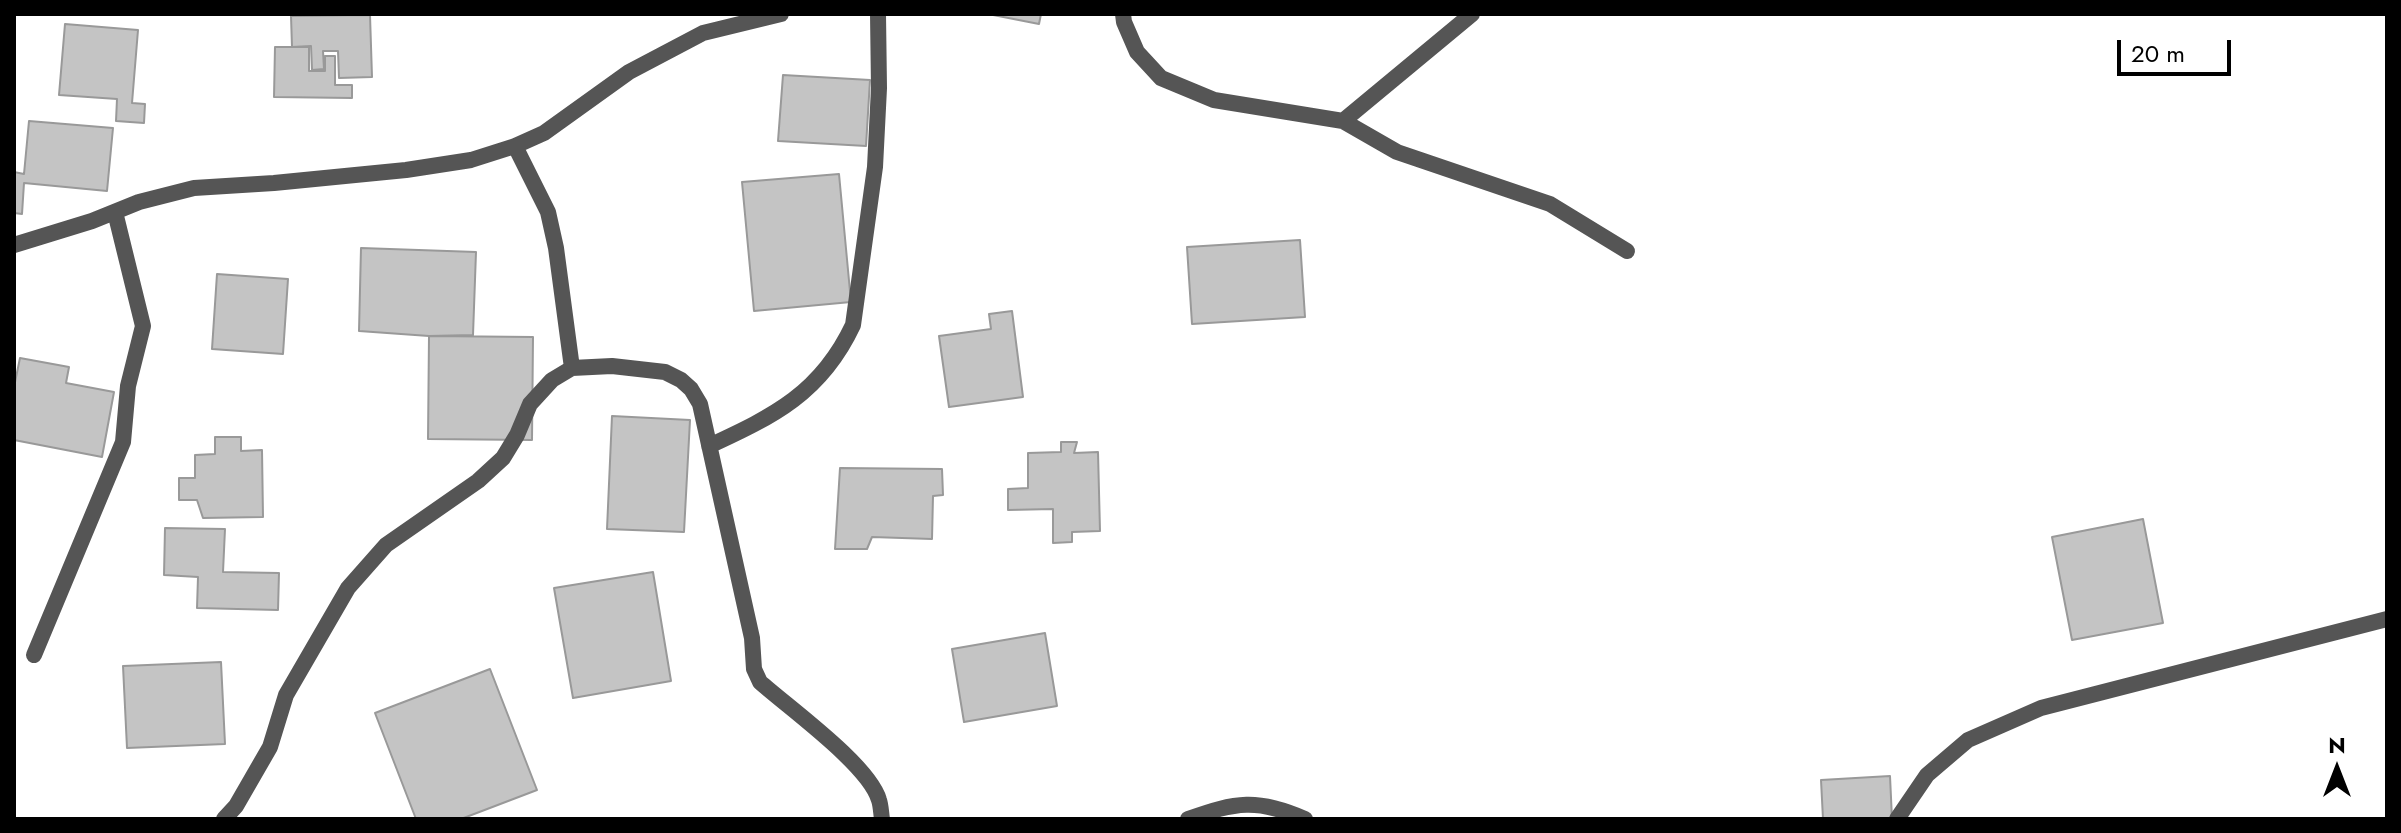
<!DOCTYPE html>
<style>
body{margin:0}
#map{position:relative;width:2401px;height:833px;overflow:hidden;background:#fff;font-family:Jost,sans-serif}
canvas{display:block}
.frame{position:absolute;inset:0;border:16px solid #000;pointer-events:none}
.north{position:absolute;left:2297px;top:729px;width:80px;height:80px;-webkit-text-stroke:6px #fff;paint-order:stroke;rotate:0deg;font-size:22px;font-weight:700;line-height:32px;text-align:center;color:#000}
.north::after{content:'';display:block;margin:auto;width:28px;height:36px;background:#000;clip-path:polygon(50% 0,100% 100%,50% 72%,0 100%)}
.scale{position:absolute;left:2117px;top:40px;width:114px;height:36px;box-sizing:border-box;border:4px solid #000;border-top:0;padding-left:10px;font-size:24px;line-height:28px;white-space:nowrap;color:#000;-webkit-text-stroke:6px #fff;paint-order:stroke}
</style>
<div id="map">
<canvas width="2401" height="833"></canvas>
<div class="frame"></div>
<div class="north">N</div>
<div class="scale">20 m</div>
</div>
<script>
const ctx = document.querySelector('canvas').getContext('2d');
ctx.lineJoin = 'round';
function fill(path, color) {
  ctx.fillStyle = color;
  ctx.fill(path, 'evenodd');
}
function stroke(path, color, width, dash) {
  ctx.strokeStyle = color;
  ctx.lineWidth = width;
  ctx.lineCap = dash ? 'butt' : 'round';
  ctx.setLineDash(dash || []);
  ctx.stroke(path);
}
const building = new Path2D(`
 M988,14H1041L1039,24Z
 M370,15L372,77L339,78L338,51H323L324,69L312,70L311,46L292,47L291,16Z
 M65,24L138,30L132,103L145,104L144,123L116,121L117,99L59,95Z
 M275,47H309V71H325V56H335V85H352V98L274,97Z
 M783,75L870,80L866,146L778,141Z
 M29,121L113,128L107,191L24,183L22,214L14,213V172L24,174Z
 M839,174L851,302L754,311L742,182Z
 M1300,240L1305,317L1192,324L1187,247Z
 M361,248L476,252L473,335L429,336L359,331Z
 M217,274L288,279L283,354L212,349Z
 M1012,311L1023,397L949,407L939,336L991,329L989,314Z
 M429,336L533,337L532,440L428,439Z
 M20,358L69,367L66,383L114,392L102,457L14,440V387Z
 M612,416L690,420L684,532L607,529Z
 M215,437H241V451L262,450L263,517L203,518L197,500H179V478H195V455L215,454Z
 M1061,442H1077L1074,453L1098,452L1100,531L1072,532V542L1053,543V509L1008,510V489L1028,488V453L1061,452Z
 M840,468L942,469L943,495L933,496L932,539L872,537L867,549H835Z
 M2143,519L2163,623L2072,640L2052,537Z
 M165,528L225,529L223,572L279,573L278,610L197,608L198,577L164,575Z
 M653,572L671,681L573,698L554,588Z
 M1045,633L1057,706L964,722L952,649Z
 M221,662L225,744L127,748L123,666Z
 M490,669L537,790L461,819H416L375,713Z
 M1890,776L1892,819H1823L1821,780Z`);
fill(building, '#c4c4c4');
stroke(building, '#999', 2);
stroke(new Path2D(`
 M1123,14L1124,22L1137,52L1161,78L1214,100L1343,121L1397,152L1550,204L1627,251
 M1343,121L1472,14
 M515,146L548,212L556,248L572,368
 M14,245L92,221L139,202L194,188L274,183L406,170L471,160L515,146L544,133L629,72L703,33L781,14
 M709,446C774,416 821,393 853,325L875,167L879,88L878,14
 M34,655L123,442L128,386L143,326L115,212
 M224,819L236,806L270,747L286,695L348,588L386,545L478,481L503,458L517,435L530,404L552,380L572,368L612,366L665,372L681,380L691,389L700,404L752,638L754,669L760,682C789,708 869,765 879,800C881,806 881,813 882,819
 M1188,819C1236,802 1257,798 1305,819
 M1897,819L1927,775L1968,740L2041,708L2387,619`), '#555', 16);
</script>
